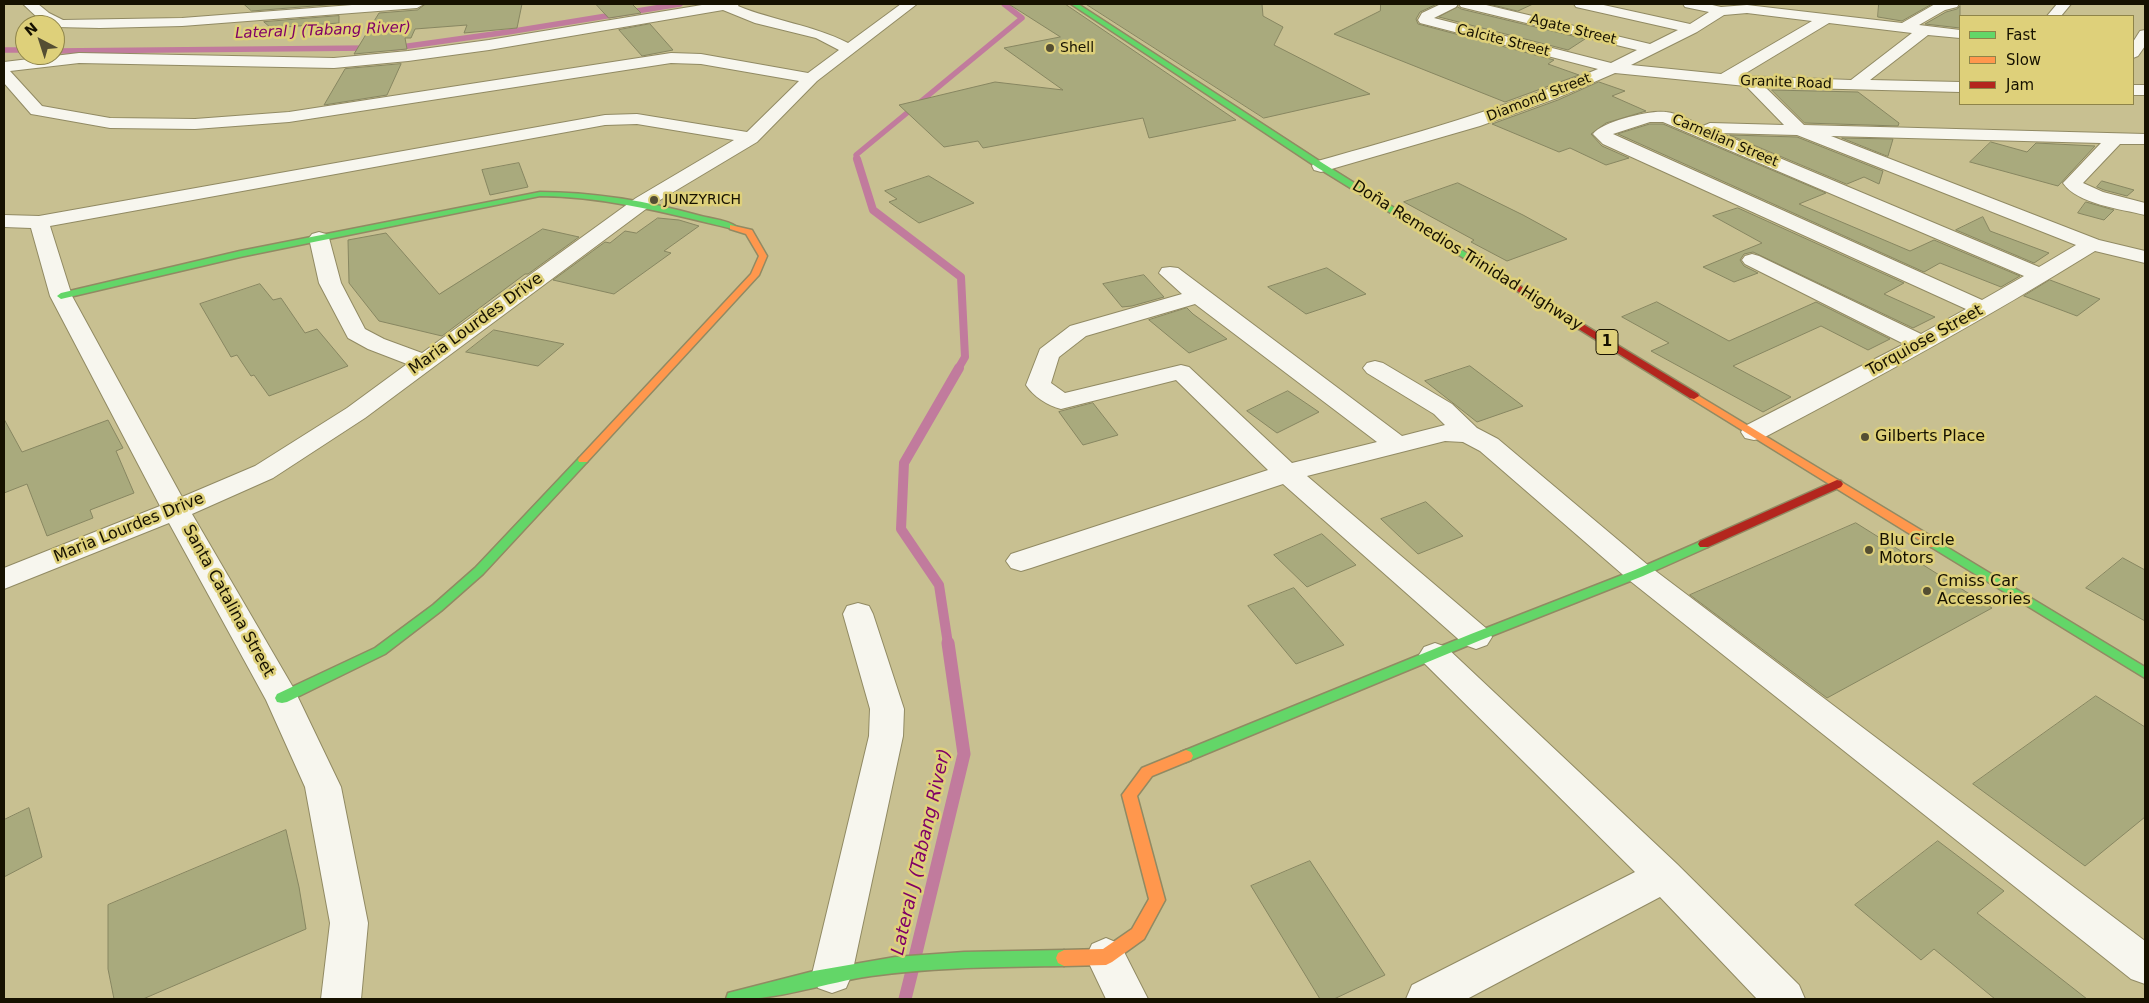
<!DOCTYPE html>
<meta charset="utf-8">
<style>
body{margin:0}
#map{position:relative;width:2149px;height:1003px;overflow:hidden;background:#c8c091;font-family:"DejaVu Sans",sans-serif}
canvas{display:block}
.frame{position:absolute;inset:0;border:5px solid #161100;pointer-events:none}
.legend{position:absolute;left:1959px;top:15px;width:175px;height:90px;box-sizing:border-box;background:#ded07a;border:1px solid #8e8449;margin:0;padding:6px 9px;list-style:none;font-size:15px;color:#161100}
.legend li{display:flex;align-items:center;gap:10px;height:25px}
.legend b{width:25px;border:1px solid #8e8449}
.north{position:absolute;left:15px;top:15px;width:50px;height:50px;box-sizing:border-box;background:#ded07a;border:1px solid #8e8449;border-radius:50%;rotate:320deg;font-size:14px;font-weight:700;line-height:20px;text-align:center;color:#161100}
.north::after{content:'';display:block;margin:auto;width:18px;height:22px;background:#544e33;clip-path:polygon(50% 0,100% 100%,50% 72%,0 100%)}
</style>
<div id="map">
<canvas width="2149" height="1003"></canvas>
<div class="frame"></div>
<ul class="legend">
<li><b style="height:6px;background:#63d668"></b>Fast</li>
<li><b style="height:6px;background:#ff974d"></b>Slow</li>
<li><b style="height:6px;background:#b3261e"></b>Jam</li>
</ul>
<div class="north">N</div>
</div>
<script>
const ctx = document.querySelector('canvas').getContext('2d');
ctx.lineJoin = 'round';
function stroke(path, color, width, dash) {
  ctx.strokeStyle = color;
  ctx.lineWidth = width;
  ctx.lineCap = dash ? 'butt' : 'round';
  ctx.setLineDash(dash || []);
  ctx.stroke(path);
}
function fill(path, color) {
  ctx.fillStyle = color;
  ctx.fill(path, 'evenodd');
}
function label(font, color, halo, rows, align = 'center') {
  ctx.font = font + ' "DejaVu Sans",sans-serif';
  ctx.lineWidth = 5;
  ctx.setLineDash([]);
  ctx.textBaseline = 'middle';
  ctx.strokeStyle = halo;
  ctx.fillStyle = color;
  for (const [text, x, y, turn = 0] of rows) {
    ctx.save();
    ctx.translate(x, y);
    ctx.rotate((+turn || 0) * Math.PI / 180);
    ctx.textAlign = isNaN(turn) ? turn : align;
    if (halo) ctx.strokeText(text, 0, 0);
    ctx.fillText(text, 0, 0);
    ctx.restore();
  }
}
stroke(new Path2D(`
 M394,48L508,32L680,4
 M4,50H25
 M55,51L369,48
 M858,160L856,155L1022,18L1004,4`), '#c17b9d', 5.5);
stroke(new Path2D(`
 M857,159L873,210L961,277L965,357L958,369`), '#c17b9d', 8);
stroke(new Path2D(`
 M948,644L939,585L901,529L904,463L959,368`), '#c17b9d', 10);
stroke(new Path2D(`
 M915,957L964,754L948,643
 M905,999L912,971`), '#c17b9d', 13);
const building = new Path2D(`
 M244,4H338L252,11Z
 M426,4H522L517,28L464,33L467,25L415,29L411,38H405L407,49L354,54L379,13L417,10Z
 M596,4H632L641,13L609,18Z
 M1009,4H1065L1236,120L1149,138L1143,118L983,148L978,141L944,147L899,105L995,82L1063,90L1004,48L1060,37Z
 M1086,4H1262L1263,16L1283,27L1274,45L1370,94L1264,118Z
 M1381,4H1437L1420,12L1416,19L1418,24L1554,60L1548,64L1579,75L1505,102L1334,34L1380,11Z
 M1489,4H1533L1518,11Z
 M1879,4H1932L1902,21L1878,17Z
 M1960,6V28L1925,24L1946,12L1957,9Z
 M1458,7L1461,9L1585,39L1568,50L1439,17Z
 M339,16V23L271,28L264,22Z
 M650,24L673,50L642,56L619,30Z
 M401,64L387,95L324,105L345,69Z
 M1599,82L1625,91L1612,96L1646,111L1606,123L1591,134L1602,146L1629,158L1606,165L1570,148L1559,152L1492,124L1558,100Z
 M1772,90L1858,92L1899,123L1898,126L1805,123Z
 M1650,124H1663L1826,193L1799,204L1910,251L1934,240L2020,276L2001,287L1940,263L1924,272L1618,134Z
 M1730,135L1797,137L1883,171L1879,184L1864,177L1847,184Z
 M1842,138L1893,139L1888,156Z
 M1991,142L2027,152L2036,143L2095,146L2058,186L1970,162Z
 M519,163L528,187L490,195L482,170Z
 M929,176L974,203L919,223L889,202L897,199L885,191Z
 M2102,181L2134,190L2127,196L2104,190L2097,187Z
 M1458,183L1523,215L1567,239L1507,261L1471,242L1474,240L1404,202Z
 M2086,202L2114,210L2104,220L2078,213Z
 M1738,208L1904,283L1884,294L1935,317L1913,328L1753,252L1744,254L1740,260L1744,266L1758,273L1734,282L1703,267L1762,243L1713,216Z
 M1983,217L1990,231L2049,253L2034,263L1956,230Z
 M658,218L679,220L699,226L664,251L671,253L614,294L553,280L605,242L610,243L625,231L636,233Z
 M543,229L579,237L528,274H525L442,336L379,321L349,283L348,240L386,233L439,294Z
 M1327,268L1366,294L1306,314L1268,287Z
 M1144,275L1164,297L1132,306L1122,307L1103,284Z
 M2050,280L2100,299L2077,316L2024,296Z
 M260,284L273,300L281,298L305,333L317,329L348,366L269,396L254,375L251,376L237,355L231,357L200,304Z
 M1657,302L1729,341L1816,302L1890,339L1868,350L1821,326L1733,366L1791,397L1763,412L1651,351L1669,343L1622,317Z
 M1187,308L1193,314L1227,339L1189,353L1149,320Z
 M494,330L564,344L538,366L466,352Z
 M1470,366L1523,406L1477,422L1425,381Z
 M1288,391L1319,412L1277,433L1247,411Z
 M1093,403L1118,435L1083,445L1059,412Z
 M4,419L22,452L108,420L123,448L116,451L134,493L90,510L93,518L47,536L27,484L4,493Z
 M1426,502L1463,536L1418,554L1381,519Z
 M1856,523L1992,608L1827,698L1690,595Z
 M1322,534L1356,565L1307,587L1274,555Z
 M2123,558L2145,570V621L2086,588Z
 M1294,588L1344,645L1296,664L1248,606Z
 M2096,696L2145,727V817L2085,866L1973,784Z
 M29,808L42,857L4,877V820Z
 M286,830L299,887L306,929L143,999H114L108,969V905Z
 M1938,841L2004,891L1977,913L2087,999H1995L1934,949L1921,960L1855,905Z
 M1310,861L1385,975L1334,999H1320L1251,886Z`);
fill(building, '#a9aa7d');
stroke(building, '#878661', 1);
const street = new Path2D(`
 M23,4H38L49,13L63,20L182,18L365,4H424L417,8L182,26L100,28L56,27L55,25L39,19Z
 M708,4H739L738,6C774,21 813,25 848,43L901,4H917L817,81L757,142L650,206L365,418L273,478L192,514L294,689L341,787L368,923L361,999H321L330,923L305,787L266,700L169,523L4,589V568L160,506L50,296L31,228L4,227V215L39,216L605,115L637,114L747,132L799,81L701,64L671,63L289,122L195,129L110,128L37,115L31,114L4,83V62L79,53L334,58L408,51L489,40ZM723,10L755,23L816,38L839,50L808,73L701,54L671,53L289,112L195,119L110,118L42,106L10,71L79,63L334,68L408,61L489,50ZM637,124L734,140L636,198L422,353L384,339L365,329L341,283L329,238L326,234L319,232L312,234L309,238L319,283L348,338L368,349L407,364L347,408L255,466L182,497L72,296L50,226L605,125Z
 M1441,4H1458L1456,7L1434,18L1611,63L1637,50L1461,7L1459,4H1482L1650,44L1678,30L1576,7L1574,4H1599L1690,24L1709,12L1685,7L1683,4H1708L1721,7L1747,5L1902,23L1935,4H1959L1957,7L1945,10L1919,25L1960,30V38L1928,35L1870,80L1960,82V92L1765,87L1804,125L2145,134V144H2120L2083,183L2103,192L2145,203V215C2121,209 2077,204 2063,183L2101,143L1831,136L2099,240L2145,251V263L2095,251C1987,318 1876,379 1763,438L1754,440L1745,438L1741,432L1745,426L1904,344L1745,264L1742,260L1745,256L1752,254L1759,256L1921,334L1966,309L1603,144L1593,134C1603,121 1650,110 1666,112C1678,113 1691,121 1703,126L1710,123L1784,125L1746,86L1615,73L1557,98L1480,126L1328,170L1321,172L1314,170L1312,166L1314,162C1411,135 1506,108 1598,69L1420,23L1418,20L1422,13ZM1747,13L1812,21L1721,74L1631,65L1697,32L1724,15ZM1829,23L1912,33L1851,80L1741,76ZM1650,122H1663L2024,276L1982,300L1613,134ZM1720,133L1797,135L2076,245L2039,267Z
 M2057,4H2071L2061,16H2047Z
 M2145,30V46L2138,56L2133,58V42L2140,31Z
 M2133,85H2145V95H2133Z
 M1170,267L1178,268L1402,436L1445,425L1434,414L1367,373L1363,368L1367,363L1375,361L1383,363L1452,404L1477,428L1498,439L1649,566L2145,941V984L2131,979L1629,580L1480,451L1463,442L1445,441L1307,476L1487,629L1492,637L1487,645L1476,649L1465,645L1283,484L1031,568L1021,571L1011,568L1006,561L1011,554L1268,470L1176,380L1061,409C1048,406 1033,396 1026,385L1040,349L1070,326L1182,294L1159,273L1162,268ZM1195,304L1377,442L1292,463L1189,367L1181,365L1065,393L1051,383L1059,357L1086,336Z
 M858,603L869,606L873,614L904,709L903,736L852,974L846,988L832,993L818,988L812,974L869,736L870,709L843,614L847,606Z
 M1435,643L1446,647L1677,864L1799,985L1805,999H1757L1660,897L1467,999H1406L1412,985L1635,872L1424,663L1419,655L1424,647Z
 M1106,938L1120,944L1148,999H1106L1086,957L1092,944Z`);
const fast = new Path2D(`
 M1071,4H1078L1324,164L1521,287L1517,290L1514,289L1318,168Z
 M540,192C595,192 647,201 701,216C712,219 728,220 737,227L733,229C667,213 608,197 540,196L240,257L61,299L57,296L61,293L240,251Z
 M583,457L588,460L587,462L483,574L441,611L385,654L287,702L282,703L277,702L275,698L277,694L375,648L433,605L475,568L579,458Z
 M1704,540L1708,541L1710,544L1708,547L1643,576L1481,640L1191,760L1186,762L1181,760L1179,756L1181,752L1471,634L1635,570Z
 M1935,540L2145,667V678L1931,547L1929,544L1931,541Z
 M1064,950L1070,953L1072,958L1070,963L1064,966C999,967 935,967 871,976C823,983 774,1002 726,999L728,993L814,971L895,957L964,952Z`);
const slow = new Path2D(`
 M730,225L752,230L767,256L759,275L587,462H579L578,460L579,458L751,274L759,256L746,234L730,229Z
 M1694,393L1939,541L1941,544L1939,547H1931L1690,398L1689,396Z
 M1186,750L1191,752L1193,756L1191,760L1152,776L1137,796L1165,900L1144,939L1112,962L1106,965L1064,966L1058,963L1056,958L1058,953L1064,950L1103,949L1132,929L1149,899L1122,795L1142,768Z`);
const jam = new Path2D(`
 M1517,284L1698,394L1699,396L1694,399L1690,398L1514,289L1513,287Z
 M1837,480L1841,481L1843,484L1841,487L1708,547H1700L1698,544L1700,541Z`);
stroke(street, '#918a63', 2);
stroke(fast, '#918a63', 3);
stroke(slow, '#918a63', 3);
stroke(jam, '#918a63', 3);
fill(street, '#f7f6ee');
fill(fast, '#63d668');
fill(slow, '#ff974d');
fill(jam, '#b3261e');
for (const [x, y, r, color] of [
 [1050,48,5,"#544e33"],
 [654,200,5,"#544e33"],
 [1865,437,5,"#544e33"],
 [1869,550,5,"#544e33"],
 [1927,591,5,"#544e33"]
]) {
  const dot = new Path2D();
  dot.arc(x, y, r, 0, 2 * Math.PI);
  ctx.fillStyle = color;
  ctx.fill(dot);
  stroke(dot, '#ded07a', 2);
}
label('14px', '#161100', '#ded07a', [
 ["Agate Street",1573,30,14],
 ["Calcite Street",1503,41,14],
 ["Granite Road",1786,83,2],
 ["Diamond Street",1539,98,-21],
 ["Carnelian Street",1725,141,23]
]);
label('14px', '#161100', '#ded07a', [
 ["Shell",1060,48],
 ["JUNZYRICH",664,200]
], 'left');
label('italic 15px', '#800067', '#ded07a', [
 ["Lateral J (Tabang River)",323,31,-2]
]);
for (const [x, y, w] of [
 [1607,342,22]
]) {
  const box = new Path2D();
  box.roundRect(x - w / 2, y - 12.5, w, 25, 4);
  ctx.fillStyle = '#ded07a';
  ctx.fill(box);
  stroke(box, '#161100', 1);
}
label('bold 15px', '#161100', null, [
 ["1",1607,342]
]);
label('16px', '#161100', '#ded07a', [
 ["Doña Remedios Trinidad Highway",1467,256,32],
 ["Maria Lourdes Drive",476,324,-36],
 ["Torquiose Street",1925,341,-29],
 ["Maria Lourdes Drive",129,528,-22],
 ["Santa Catalina Street",228,601,61]
]);
label('16px', '#161100', '#ded07a', [
 ["Gilberts Place",1875,437],
 ["Blu Circle",1879,541],
 ["Motors",1879,559],
 ["Cmiss Car",1937,582],
 ["Accessories",1937,600]
], 'left');
label('italic 18px', '#800067', '#ded07a', [
 ["Lateral J (Tabang River)",922,852,-77]
]);
</script>
